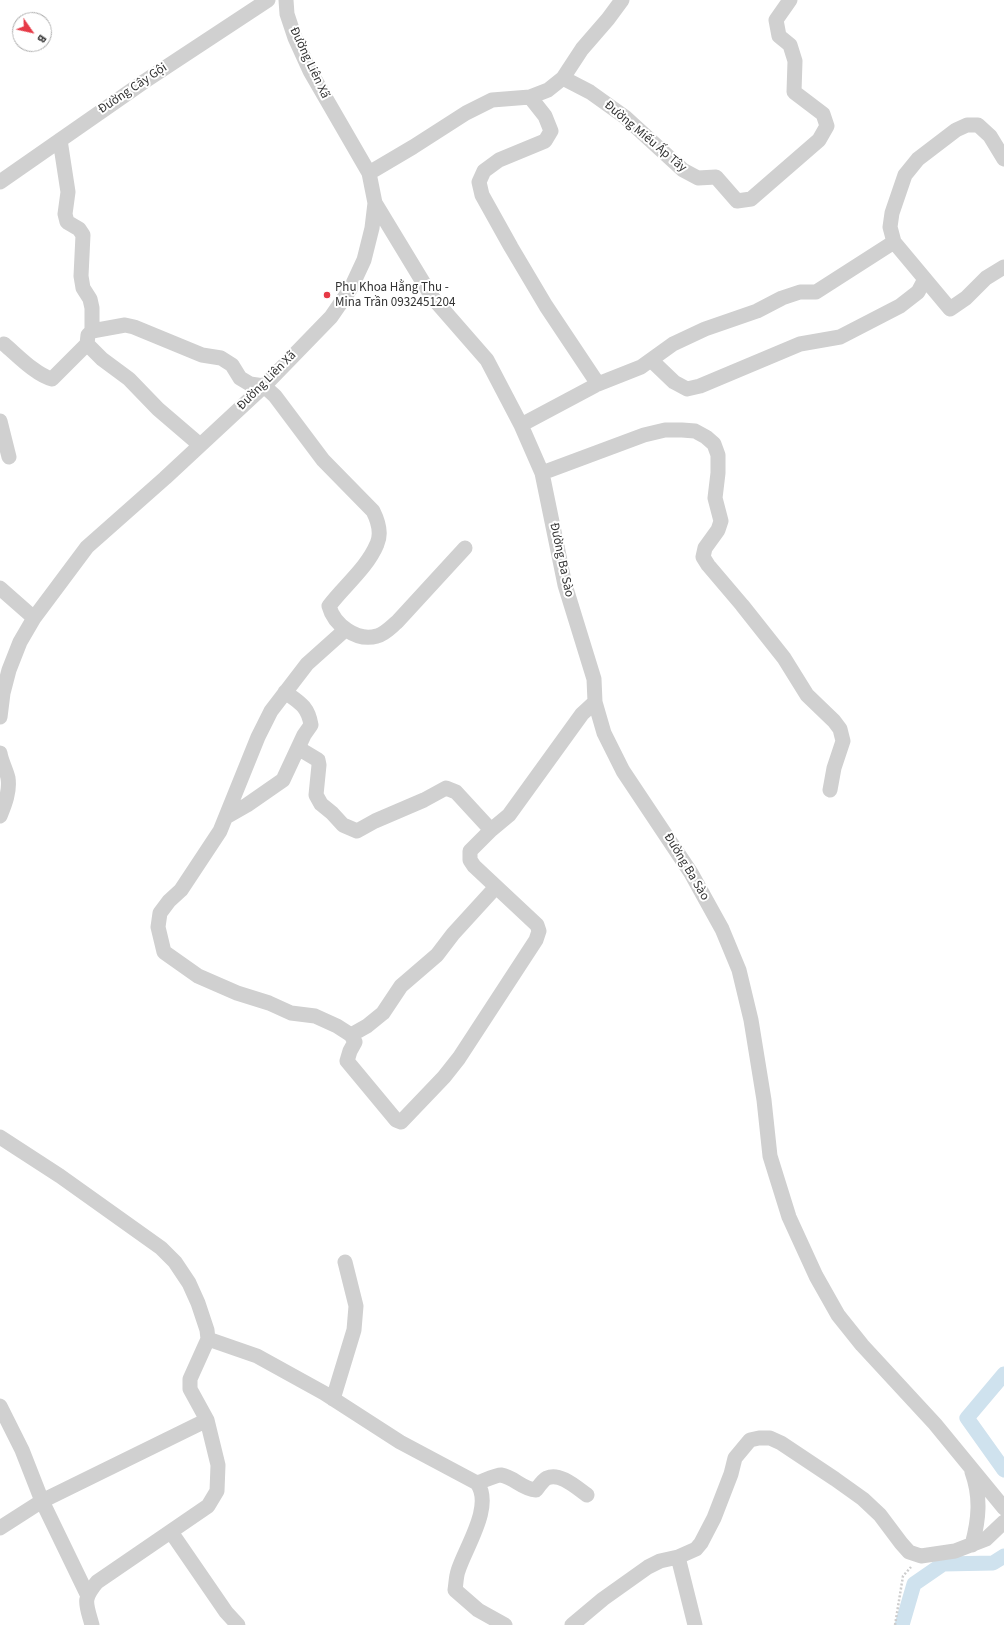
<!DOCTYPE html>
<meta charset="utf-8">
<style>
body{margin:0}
#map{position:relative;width:1004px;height:1625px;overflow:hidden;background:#fff;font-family:"Source Sans 3",sans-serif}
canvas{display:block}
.north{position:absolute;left:12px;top:12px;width:40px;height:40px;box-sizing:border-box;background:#fff;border:1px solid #adadad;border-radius:50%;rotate:124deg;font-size:11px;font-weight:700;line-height:16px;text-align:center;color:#333}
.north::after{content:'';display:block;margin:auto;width:14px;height:18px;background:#e63946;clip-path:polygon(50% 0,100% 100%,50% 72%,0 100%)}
</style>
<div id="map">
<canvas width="1004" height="1625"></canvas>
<div class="north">B</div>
</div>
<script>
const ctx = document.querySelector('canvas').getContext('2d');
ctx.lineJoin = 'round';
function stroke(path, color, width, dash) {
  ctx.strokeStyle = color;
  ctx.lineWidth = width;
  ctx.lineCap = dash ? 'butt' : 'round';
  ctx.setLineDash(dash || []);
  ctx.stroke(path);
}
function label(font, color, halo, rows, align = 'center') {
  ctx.font = font + ' "Source Sans 3",sans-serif';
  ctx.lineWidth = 4;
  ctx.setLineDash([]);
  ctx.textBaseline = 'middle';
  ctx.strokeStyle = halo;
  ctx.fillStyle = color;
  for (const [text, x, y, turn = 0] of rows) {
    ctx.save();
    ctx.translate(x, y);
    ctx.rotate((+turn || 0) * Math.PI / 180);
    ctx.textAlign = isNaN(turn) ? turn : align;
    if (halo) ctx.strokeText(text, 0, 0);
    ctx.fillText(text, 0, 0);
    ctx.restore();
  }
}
stroke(new Path2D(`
 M1004,1374L967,1418L1004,1470
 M902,1625L914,1584L943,1564L993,1563L1004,1556`), '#cfe2ee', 15);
stroke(new Path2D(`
 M895,1625L903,1576L911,1567`), '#cdcdcd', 2.5, [2, 2]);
stroke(new Path2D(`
 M563,78L590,92L625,117L683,170L698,178L716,177L737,201L751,199L819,140L827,126L823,114L794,92L795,61L790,45L779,36L776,20L790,0
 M530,97L545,116L551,131L545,141L499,160L484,171L479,182L482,195L511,247L546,306L598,384
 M60,140L68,192L65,214L67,222L79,229L83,235L81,276L83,288L90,299L92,308V331
 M369,173L413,147L466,113L492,100L530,97L548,90L563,78L582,49L608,19L622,0
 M0,182L145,81L268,0
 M375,203L432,297L487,360L521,425L542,473L565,585L594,679L595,702L604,733L623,771L691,873L722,929L739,970L751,1020L764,1100L770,1156L789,1217L816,1276L838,1315L862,1345L935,1424L1004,1508
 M894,242L950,309L966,298L986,278L1004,267
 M4,344C17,355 36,375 52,379L87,344
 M651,360L674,382L687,389L700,386L800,344L840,337L900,306L918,292L925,279
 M0,421L9,457
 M521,425L598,384L641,367L673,344L705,329L757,311L782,298L800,292H816L894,242L890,227L892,213L905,175L918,159L956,130L967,125H978L990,136L1004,159
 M200,445L158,409L129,379L102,359L87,344L88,335L92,331L125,325L134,327L202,355L221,358L232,365L240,378L250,384L264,386L275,396L323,460L373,511C378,521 382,533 377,544C367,568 344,586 329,606C334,625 357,642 377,636C385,634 391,627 397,622L465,548
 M542,473L644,435L665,430H682L695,431L706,437L714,444L718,455V473L715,498L721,521L718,530L705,548L703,557L708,565L742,605L784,658L807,695L834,721L840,729L843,741L834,768L830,790
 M0,588L34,618
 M345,630L307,664L271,711L258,737L220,831L181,890L169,901L160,913L158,927L164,952L198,976L237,993L269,1003L291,1013L315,1016L337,1026L351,1035L355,1042L350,1051L347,1061L396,1120L401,1122L444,1077L459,1058L536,940L539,931L537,925L474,866L470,860V851L491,830L509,815L582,714L595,702
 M0,717L3,693L9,670L20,642L34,618L87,547L165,478L264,386L331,317L351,288L364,260L372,228L375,203L369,173L310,71L295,38L287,14L286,0
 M298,748L318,760L319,765L316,795L321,804L332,813L343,825L357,831L375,821L424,800L446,788L456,792L491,830
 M0,753C1,761 6,769 8,778C10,791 5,804 0,816
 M226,817L247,805L283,780L304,735L311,725C308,706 299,702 285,692
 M351,1035L367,1026L383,1013L401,986L437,955L453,934L495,888
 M0,1137L60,1176L161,1248L175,1262L189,1283L198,1303L207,1330L208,1339L190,1379V1389L207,1420L218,1465L217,1491L208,1506L97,1582C82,1600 86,1603 92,1625
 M208,1339L257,1356L324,1393L400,1442L477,1483C494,1506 465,1548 458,1571C456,1577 456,1584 455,1590L478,1610L505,1625
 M333,1399L354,1330L356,1306L345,1262
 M0,1406L22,1450L42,1501L87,1594
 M477,1483C483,1481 496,1475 501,1475C514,1477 522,1489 536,1490C539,1486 543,1480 547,1478C560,1472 577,1488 587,1495
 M0,1528L42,1501L207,1420
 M171,1532L226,1612L238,1625
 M972,1545C979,1519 981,1497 972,1472
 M678,1557L695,1625
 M572,1625L603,1599L648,1567L660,1561L678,1557L696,1549L701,1543L714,1518L731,1474L735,1458L750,1440L759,1438H770L781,1443L835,1479L863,1499L880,1515L901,1543L909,1552L921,1556L955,1551L986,1539L1004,1522`), '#d0d0d0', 15);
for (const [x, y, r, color] of [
 [327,295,4,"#e63946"]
]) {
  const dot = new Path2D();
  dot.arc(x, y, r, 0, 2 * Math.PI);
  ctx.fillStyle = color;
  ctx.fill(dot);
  stroke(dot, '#fff', 1.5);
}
label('13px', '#333', '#fff', [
 ["Đường Liên Xã",309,63,65],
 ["Đường Cây Gội",133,89,-34],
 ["Đường Miếu Ấp Tây",645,137,40],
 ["Đường Liên Xã",267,381,-45],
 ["Đường Ba Sào",561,560,78],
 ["Đường Ba Sào",686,867,59]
]);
label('13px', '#333', '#fff', [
 ["Phụ Khoa Hằng Thu -",335,288],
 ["Mina Trần 0932451204",335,303]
], 'left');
</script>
